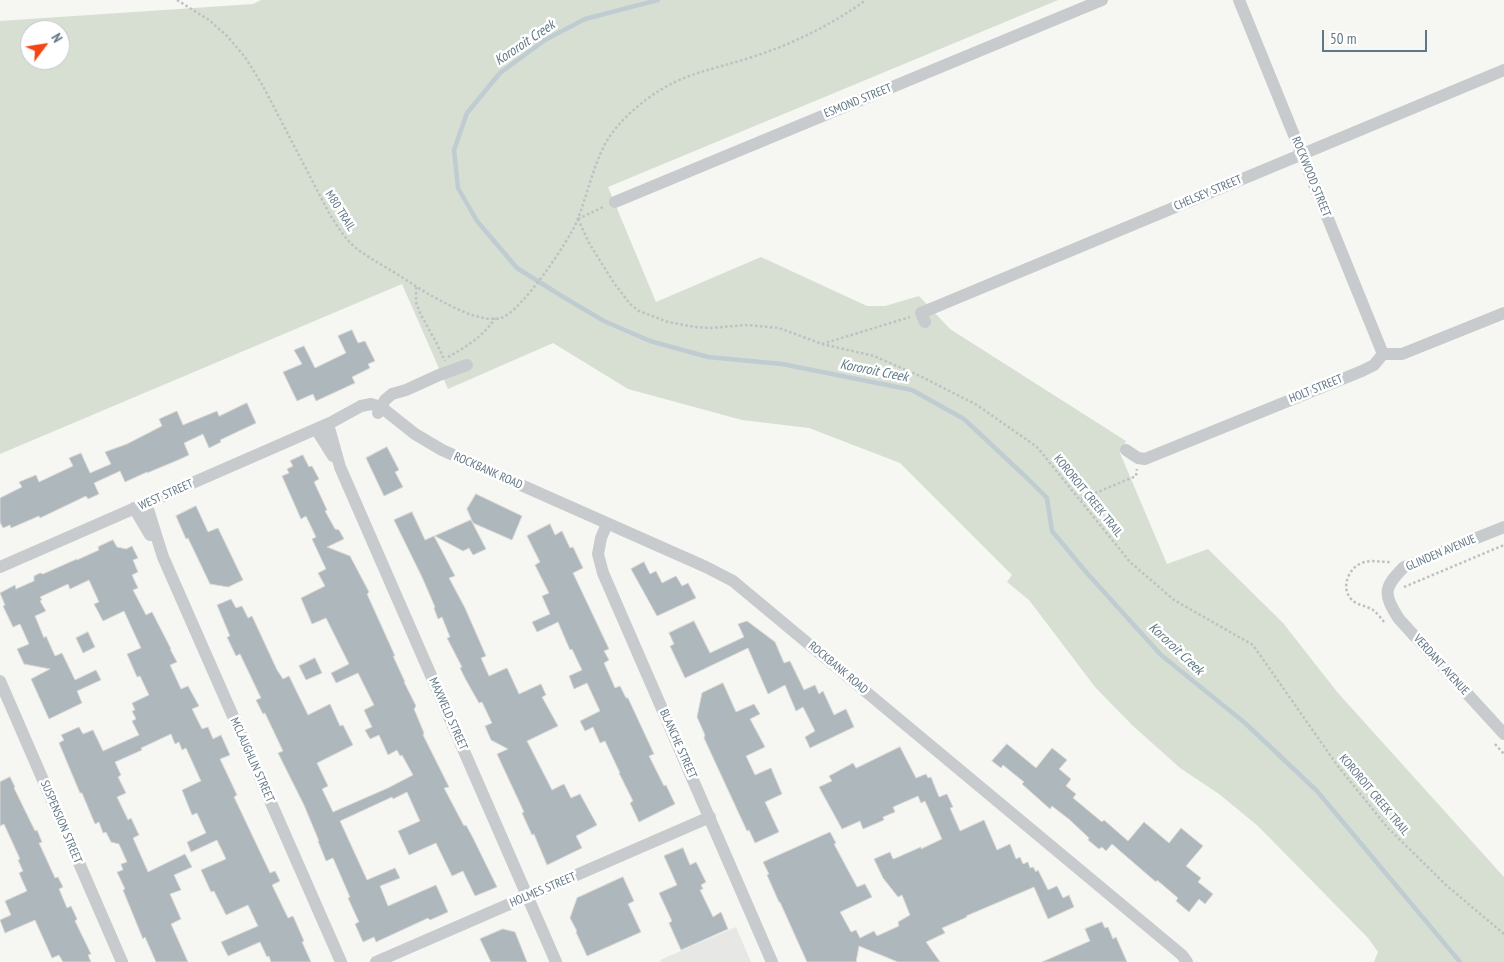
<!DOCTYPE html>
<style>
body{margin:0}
#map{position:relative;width:1504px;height:962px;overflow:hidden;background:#f6f6f2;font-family:"PT Sans Narrow",sans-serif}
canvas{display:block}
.north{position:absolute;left:20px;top:20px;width:50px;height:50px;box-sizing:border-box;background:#fff;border:1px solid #c0c9cf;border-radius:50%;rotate:59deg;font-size:14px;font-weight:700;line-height:20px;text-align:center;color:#627786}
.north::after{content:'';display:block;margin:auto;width:18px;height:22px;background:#f54413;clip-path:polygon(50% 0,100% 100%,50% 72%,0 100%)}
.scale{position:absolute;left:1322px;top:30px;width:105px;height:22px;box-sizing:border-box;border:2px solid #627786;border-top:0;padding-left:6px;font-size:15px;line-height:18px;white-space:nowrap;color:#627786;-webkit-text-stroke:4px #fff;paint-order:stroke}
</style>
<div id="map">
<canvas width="1504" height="962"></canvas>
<div class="north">N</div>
<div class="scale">50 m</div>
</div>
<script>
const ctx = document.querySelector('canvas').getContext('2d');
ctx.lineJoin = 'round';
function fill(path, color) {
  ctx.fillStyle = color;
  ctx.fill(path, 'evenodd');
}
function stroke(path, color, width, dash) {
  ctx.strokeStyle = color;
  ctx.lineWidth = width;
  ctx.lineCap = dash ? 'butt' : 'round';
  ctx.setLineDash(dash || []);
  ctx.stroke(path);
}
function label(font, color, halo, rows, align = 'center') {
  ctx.font = font + ' "PT Sans Narrow",sans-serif';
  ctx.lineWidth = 5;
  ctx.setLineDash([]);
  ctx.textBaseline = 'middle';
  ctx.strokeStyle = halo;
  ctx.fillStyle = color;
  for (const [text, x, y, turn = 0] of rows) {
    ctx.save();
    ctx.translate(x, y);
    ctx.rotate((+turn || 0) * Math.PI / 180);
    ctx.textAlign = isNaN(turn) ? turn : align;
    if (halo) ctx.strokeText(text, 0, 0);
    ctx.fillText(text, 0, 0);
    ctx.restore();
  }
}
fill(new Path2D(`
 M736,927L751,962H661L660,960Z`), '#e7e8e6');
fill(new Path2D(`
 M261,0H1058L608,187L656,302L761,257L867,306H885L919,296L950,329L1126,441L1120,453L1167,564L1208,549L1283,623L1338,693L1504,877V962H1374L1378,952L1368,938L1258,826L1219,794L1180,768L1132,725L1095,687L1029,600L1007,582L1012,575L900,463L809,428L742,420L628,389L553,343L448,389L402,284L0,454V21L253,4ZM30,30H60V60H30Z`), '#d7dfd3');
stroke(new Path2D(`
 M658,0L585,19L545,40L500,73L467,113L454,150L458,188L477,221L517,268L560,295L604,321L650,341L708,357L782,364L912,390L964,419L1027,478L1047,498L1052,531L1086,572L1161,655L1245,723L1317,791L1460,962`), '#bfccd1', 4.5);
const building = new Path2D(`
 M352,330L358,343L365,341L375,361L368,364L370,368L352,377L355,383L316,401L313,394L297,401L283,372L302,364L294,350L304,346L315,368L346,353L338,336Z
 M247,403L256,423L220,440L221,442L209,448L203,434L184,443L189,455L178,460L147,473V472L125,482L120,471L94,483L99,494L88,499L86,496L40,518L39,516L11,528L10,525L3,528L0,522V498L22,487L19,482L36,475L39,482L73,466L69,458L81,453L90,473L111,464L105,452L127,444L162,426L159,419L177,411L183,425L217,411L219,416Z
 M387,447L399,470L395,472L403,487L384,496L366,458Z
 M303,455L309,467L312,466L319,479L314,482L327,510L325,511L335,529L339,530L344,539L327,547L350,556L369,592L367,594L395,656H393L405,682H404L416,706L414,709L424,733L423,735L449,787L444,788L464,826L466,825L473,838L497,887L475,896L463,871L452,876L436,843L409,855L398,831L420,821L407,792L393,799L392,797L340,821L367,880L395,868L400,878L380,886L388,906L436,885L448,912L430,920L428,918L376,942L374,937L363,942L355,924L359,922L348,898L350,897L333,858L326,861L318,841H319L304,805L278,753L283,751L265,713L263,714L256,700L261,698L240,654L236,656L227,637L230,636L217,605L231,599L236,608L242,606L248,618L252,616L277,670L283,679L289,676L308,715L330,704L340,726L343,725L353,745L317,763L328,786L322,789L333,812L388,788L413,775L402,755L400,756L397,750L388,755L379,735L370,739L365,730L372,727L364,710L374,705L358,673L336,683L331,673L349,664L326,618L312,624L301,598L325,586L318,573L326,569L312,539L316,537L306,516L301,519L282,476L289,473L287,469L293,466L290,461Z
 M476,494L522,516L512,540L473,523L467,509Z
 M196,506L208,532L218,528L243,580L228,587L210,584L188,538L186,539L176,516Z
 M412,512L425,540L434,536L455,576L449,578L465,608L486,656L481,658L489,676L507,668L519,694L541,684L546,695L542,697L558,726L527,741L552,790L564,784L571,798L580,794L597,825L576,836L582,848L547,865L534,834L532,835L522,813L524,812L497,754L508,749L491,740L485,726L492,723L482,702L479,703L466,680L460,668L462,667L447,638L450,637L442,617L438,619L434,608L435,607L422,577L394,520Z
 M471,520L486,549L473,555L469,548L463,551L435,536Z
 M550,524L555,535L562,531L570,548L573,547L583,568L573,573L609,649L604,651L609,660L604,663L615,688L620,686L626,698H628L654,754L649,756L664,786L666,785L675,804L639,822L630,803L633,801L619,773H620L605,741L600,743L593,727L585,731L580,721L600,711L587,683L574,689L569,676L582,670L572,649L570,650L558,622L537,632L532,622L550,614L542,596L549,593L535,565L540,562L527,536Z
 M113,540L117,547L126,549L132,546L138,558L133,560L138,572L132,575L138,588L133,590L146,615L152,612L171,649H170L177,662L170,665L181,689L188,686L199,706L192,709L202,729L208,727L213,739L221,735L230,755L220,759L237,795L234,797L270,873L275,871L280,881L272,885L288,918L293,916L304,941L302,942L311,962H271L269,956L267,957L260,942L228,956L221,942L258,926L248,905L226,915L214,891L211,892L201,870L226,859L217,840L191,852L187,842L206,833L197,813L192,815L182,790L201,781L186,748L182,750L179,742L175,744L171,734L141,748L142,750L115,762L121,775L118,777L126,793L117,797L128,820L131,818L139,835L133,838L148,872L185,854L192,867L174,875L181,890L170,894L181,919L171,924L188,962H156L145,937L143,939L123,890L125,889L117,872L123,870L121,864L127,862L119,844L111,842L106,832L103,833L99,822L95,824L82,793H80L59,743L64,740L61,735L79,727L83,734L93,730L103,751L139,735L132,721L136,719L132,711L135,710L132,703L149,695L140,676L137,677L127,654L141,648L124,611L103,621L94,604L99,602L89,580L70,589L68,584L40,597L42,600L40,601L46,611L35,616L44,638L46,636L55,656L62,653L75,680L96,670L101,680L77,691L82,703L49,719L31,679L50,669L24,664L17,649L29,644L20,624L13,627L3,606L5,605L0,593L15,585L16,589L34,581V576L40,573L43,574L77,559V560L99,550L98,547Z
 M644,562L650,574L656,571L662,583L676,576L682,586L688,583L696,598L657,616L631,569Z
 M694,621L710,653L744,637L738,624L747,621L775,642L784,663L790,661L804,690L815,685L819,694L823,691L834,715L846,709L854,727L810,748L805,737L815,731L803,707L796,711L785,685L768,694L748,648L685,678L670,646L674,644L669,633Z
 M88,632L95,647L83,653L76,638Z
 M315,658L322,673L306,680L299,666Z
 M723,683L736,712L754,704L760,714L750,719L765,747L746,756L755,775L771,768L782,794L765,802L779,832L755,843L749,830L747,831L704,738L705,735L697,717L702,693Z
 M1007,744L1036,768L1052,748L1067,760L1059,769L1071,779L1066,786L1076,794L1073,798L1102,822L1104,820L1128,841L1144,822L1169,843L1181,828L1203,846L1186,866L1201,878L1198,882L1213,894L1205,904L1199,899L1189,912L1176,901L1178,898L1157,880L1156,882L1112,844L1106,851L1102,847L1099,849L1088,840L1089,838L1070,820L1052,806L1050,809L1022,784L1024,782L1003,765L1001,768L992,761Z
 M900,747L916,778L926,774L928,778L931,777L939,797L947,794L953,807L950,808L960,831L984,820L997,850L1010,844L1016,859L1020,857L1023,864L1028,862L1030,868L1033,867L1036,872L1038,870L1048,890L1057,886L1063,898L1069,895L1074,907L1048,919L1034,887L966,916L967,917L942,928L945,933L926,942L940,962H898L859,946L856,962H807L780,902H779L767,875L769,874L763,862L830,832L836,843L834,844L857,887L865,884L872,897L840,912L851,932L856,930L860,938L874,931L877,936L899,926L898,922L910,915L902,895L898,897L883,878L874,859L890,852L893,859L896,858L921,847V849L942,839L925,801L921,803L918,796L893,807L895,812L883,817L884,820L863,829L860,821L842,829L819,787L832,781L829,776L853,763L856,768Z
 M10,777L15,787L14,788L35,831L37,830L42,842L39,843L55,878L58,877L63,887L59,889L67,908L71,906L77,919L75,921L91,954L88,955L91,962H63L59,955L52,958L35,920L5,933L0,920L11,915L5,901L27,891L19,873L23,871L18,860L20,859L4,824L0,826V782Z
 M683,848L690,865L696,862L706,882L701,885L703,889L700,890L713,917L721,912L728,929L681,950L669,923L672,921L659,893L677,885L664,856Z
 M623,877L634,901L628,904L641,932L587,956L576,932L577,931L570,918L577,898Z
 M1102,922L1105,928L1108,927L1113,939L1116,937L1127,962H1042L1090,941L1085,929Z
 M503,929L515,932L527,962H491L480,939Z`);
fill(building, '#aeb7bc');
stroke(building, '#d8d8d5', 1);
stroke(new Path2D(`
 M177,0L209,20L227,36L245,57L263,86L329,213C337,226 345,239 357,249C368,257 380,264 392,271C405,279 417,287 430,295C449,305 479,323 501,318C521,312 569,241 577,221C587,196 592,170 604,146C614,127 630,112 647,99C681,73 713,70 752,57C793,44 831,25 866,0
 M578,219L589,243L614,283L630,304L639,311L668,322L695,327L710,328L746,325L779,328L822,344L874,356L920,376L977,405L1037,447L1130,562L1174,600L1253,645L1337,765L1387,827L1446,885L1504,934
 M578,219L603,207
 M416,287V302L420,313L436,342L445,361
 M822,344L910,317
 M448,357C466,347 484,336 495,318
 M1081,499L1136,476L1137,469
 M1404,587L1504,545
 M1384,622C1381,618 1377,613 1373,610C1367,606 1357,605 1352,600C1339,587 1350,565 1365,562C1372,560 1381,562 1389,562L1392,561
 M1495,744L1504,754`), '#bec1c3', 2.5, [2.5, 2.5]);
stroke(new Path2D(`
 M1239,0L1383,354
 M615,202L1102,0
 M925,322L921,313L1504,70
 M378,413L385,400L392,394L406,390L439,375L467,365
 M328,424L340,467L556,962
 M316,429L333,456
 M1126,450L1138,458L1145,459L1362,371L1374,365L1383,354H1402L1504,313
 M146,503L163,557L341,962
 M134,508L150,535
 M607,524L601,538L598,554L603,573L772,962
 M1504,527L1404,567C1383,588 1383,594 1399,619L1504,734
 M0,567L332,422L361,406L371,404L381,407L415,434L442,450L706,567L733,581L1164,940L1182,955L1187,962
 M0,681L122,962
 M376,962L710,817`), '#c8cbce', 12);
label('12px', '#627786', '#fff', [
 ["ESMOND STREET",858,101,-22],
 ["ROCKWOOD STREET",1311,177,68],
 ["CHELSEY STREET",1208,193,-23],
 ["M80 TRAIL",340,211,58],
 ["HOLT STREET",1316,389,-22],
 ["ROCKBANK ROAD",488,471,24],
 ["WEST STREET",166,495,-24],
 ["KOROROIT CREEK TRAIL",1088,496,51],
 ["GLINDEN AVENUE",1441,553,-23],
 ["VERDANT AVENUE",1441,665,48],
 ["ROCKBANK ROAD",838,668,40],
 ["MAXWELD STREET",448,714,66],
 ["BLANCHE STREET",678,744,66],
 ["MCLAUGHLIN STREET",252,760,66],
 ["KOROROIT CREEK TRAIL",1374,795,50],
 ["SUSPENSION STREET",61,822,67],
 ["HOLMES STREET",543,890,-23]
]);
label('italic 14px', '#5e7a83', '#fff', [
 ["Kororoit Creek",525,43,-34],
 ["Kororoit Creek",874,371,11],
 ["Kororoit Creek",1176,649,43]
]);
</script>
